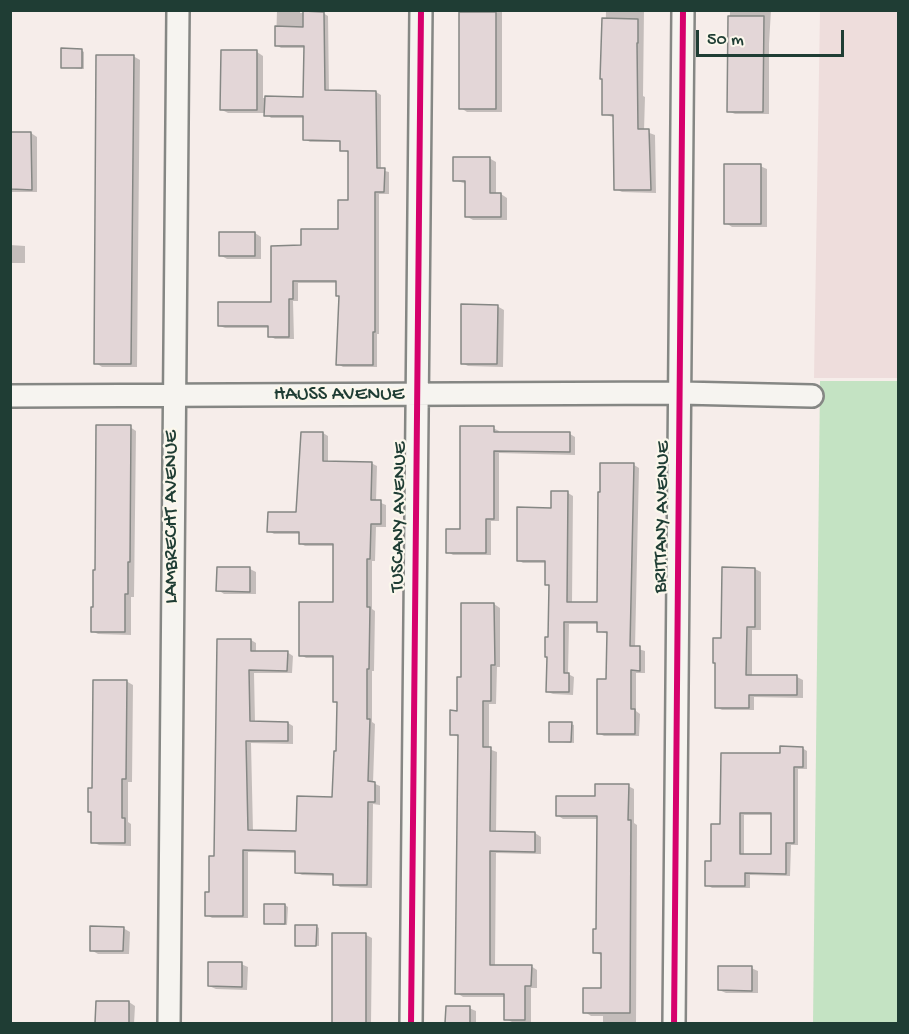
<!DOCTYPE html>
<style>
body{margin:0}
#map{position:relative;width:909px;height:1034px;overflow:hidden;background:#f6edea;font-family:"Gochi Hand",sans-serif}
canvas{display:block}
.frame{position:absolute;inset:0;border:12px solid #1f3d34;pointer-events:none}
.scale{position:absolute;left:696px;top:30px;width:148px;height:27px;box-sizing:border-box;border:3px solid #1f3d34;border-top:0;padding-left:8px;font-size:18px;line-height:21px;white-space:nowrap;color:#1f3d34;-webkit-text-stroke:4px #fbf7ec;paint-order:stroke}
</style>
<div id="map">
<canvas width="909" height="1034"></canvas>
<div class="frame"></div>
<div class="scale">50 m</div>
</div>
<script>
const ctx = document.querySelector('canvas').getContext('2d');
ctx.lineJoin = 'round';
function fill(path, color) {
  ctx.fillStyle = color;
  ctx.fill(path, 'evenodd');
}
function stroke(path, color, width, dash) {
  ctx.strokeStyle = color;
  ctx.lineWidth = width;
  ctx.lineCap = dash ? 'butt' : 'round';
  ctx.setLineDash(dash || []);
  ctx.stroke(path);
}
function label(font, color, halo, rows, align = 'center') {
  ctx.font = font + ' "Gochi Hand",sans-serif';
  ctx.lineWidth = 4.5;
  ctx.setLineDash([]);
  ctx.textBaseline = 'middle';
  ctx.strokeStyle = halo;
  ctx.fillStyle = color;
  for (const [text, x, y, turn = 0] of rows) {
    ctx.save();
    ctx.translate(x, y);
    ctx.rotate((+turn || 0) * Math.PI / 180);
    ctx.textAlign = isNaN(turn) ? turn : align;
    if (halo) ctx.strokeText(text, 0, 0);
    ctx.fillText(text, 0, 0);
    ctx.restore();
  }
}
fill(new Path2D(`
 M820,11H898V378H814Z`), '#eedddc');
fill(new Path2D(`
 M820,381H898V1023L813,1024Z`), '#c4e3c3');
fill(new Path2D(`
 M277,10H300V13H323L328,16L329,92H376L381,95V170L389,172V194H379V334H377V367H343L338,364L340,296L338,283H298V301H293L294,339H275L270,336V328H225L220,326L272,304L302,247L340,230L349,202L350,153L342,150V142H310L305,139V118H271L266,113H228L222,110L257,52L263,56V98H305L306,48H281L276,45Z
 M461,10H502V112H467L461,108Z
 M606,10H644L643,96L645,97L644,131L655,135L656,193L622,192L616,189L615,118L604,114Z
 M730,10H771L769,44V114H735L728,111Z
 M81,50L84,52V69L62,67Z
 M133,56L140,60L137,367H102L96,363Z
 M10,133H31L37,137V192H10Z
 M489,158L496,162V194H501L507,198V220H473L466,216V184L455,180Z
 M760,166L767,169V227H732L726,223Z
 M255,233L261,237V259H227L220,255Z
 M10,245L25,246V263H10Z
 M497,306L504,310L503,367L468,366L462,363Z
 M130,427L136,431L134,597H131V635L98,634L92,631L95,609Z
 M493,428L499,431V433L570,434L575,437V455L499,453V521H491V555H453L448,552L462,531Z
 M323,433L328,436V463H371L377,466L376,501L386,505V527H376L375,561H372V609L375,611L374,671H372V722L375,724L373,783L380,786V805L373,804L372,888L340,887L335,884V876L302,875L296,872L297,853L248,852V918H212L207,915L251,640L256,643V652H287L293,656L292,673H254L255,722L288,723L293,726V744L251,743L253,832H297L333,798L338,753V704L335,702V658H306L301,655L334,603L335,546H305L300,543V534H274L269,531L297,514Z
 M602,465H634L639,468L635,648L645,651V673H636V711L640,714L639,736H604L598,733L608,681V634L598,631V624H569L568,674L574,677L573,695L553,694L548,692L550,586L546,584V563H523L518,560L552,509L568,493L573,496L572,603H599Z
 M250,569L256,572V594H224L218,590Z
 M723,569H755L761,572V630H752V677H797L803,680V698L754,697V710H722L716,707L717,663L723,640Z
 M494,604L500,608V667H497L496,704H489V749L497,752L496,833H535L541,837V854L496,853L495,966H531L537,970V988H531V1023L512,1022L506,1019V997H463L457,993L459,737L451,734L458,712L462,678Z
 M126,681L133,685L132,782H128V822L131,824V846L99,845L93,842V813L89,812L93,790Z
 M571,724L574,725V743L550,741Z
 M802,748L807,751V769H798V845H791L790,876L750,875V888H712L707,885L721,826L781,754ZM744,815H773L772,855H744Z
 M628,786L634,789V823L637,825L636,1024H603V1016H591L585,1012L603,990V956L595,952L598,930L599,819H563L557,815Z
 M285,905L288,907L287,925L265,923Z
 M316,926L319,928V946L297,945Z
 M123,928L130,932L129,954H98L91,950Z
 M334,934L366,935L372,938L371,1024H333Z
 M241,964L248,967L247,990L216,989L209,986Z
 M751,968L758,971V993H726L719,990Z
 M97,1002H129L135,1006L134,1024H97Z
 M447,1007L469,1008L476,1011V1024H446Z`), '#0003');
const building = new Path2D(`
 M303,11L324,12L325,90L376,91L377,168H385L384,192H375V332H373V365H336L339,296H336V281H293V299H289V337H268V326H218V302H271V246L301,245V229H338V200H348V151H340V141L303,140V116H264L265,96L303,97L304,46H275V26L303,27Z
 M459,12H496V109H459Z
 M728,16H764L763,112H727Z
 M602,18L638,19V43H637L638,129H649L651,190H614L613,115H602V79H600Z
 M61,48L82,49V68H61Z
 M221,50H257V110H220Z
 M96,55H134L131,364H94Z
 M11,132H31L32,190L11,189Z
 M453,157H490V193H501V217H465V181H453Z
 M724,164H761V224H724Z
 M219,232H255V256H219Z
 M461,304L498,305L497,364H461Z
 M96,425H131L130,562H128V594H125V632H91V607H93V570H95Z
 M460,426H494V432H570V452L494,451V519H486V553H446V529H460Z
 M301,432H323V461L372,462L371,500H381V524H371L370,559H367V607H370L369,669H367V719H370L368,781L375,782V802H368L367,885H333V874L295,873V851L243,850V916H205V892H209V856H214L217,639H251V651H288L287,671L249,670L250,721L288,722V741H246L248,830L296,831L297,796L332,797L334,751H336L337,702H333V656H299V602H333V544H299V532H267L268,512H296Z
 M600,463H634L630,646H640V671L631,670V709H635V734H597V679H606L607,632H597V622H564V673H569V692H546L547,657H545V637H548L549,585H545V561H517V507L551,508V491H568L567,602H597L598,492H600Z
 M217,567H250V592L216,591Z
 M722,567L755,568V627H747L746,675H797V695H749V708H715V663H713V638H721Z
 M461,603H494L495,665H491V701H483V747H491L490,831L535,832V852L490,851V965H532L531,986H525V1020H504V994H455L458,735H450V710L457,711V677H461Z
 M93,680H127L126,779H122V818H125V843H91V812H88V788H92Z
 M549,722H572L571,742H549Z
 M780,746L803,747V767H794V843H786V874L745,873V886H705V861H711V824H720L721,753H780ZM740,813H771V854H740Z
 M595,784H629L628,820H631L630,1013H583V988H601V953H593V929H596L597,816H556V796H595Z
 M264,904H285V924H264Z
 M295,925H317L316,946H295Z
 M90,926L124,927L123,951H90Z
 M332,933H366V1023H332Z
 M208,962H242V987L208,986Z
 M718,966H752V991L718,990Z
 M96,1001H129V1023H95Z
 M446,1006H470V1023H445Z`);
fill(building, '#e3d6d7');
stroke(building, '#858784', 1.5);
const minor = new Path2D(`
 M10,396L681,393L812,396
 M169,1024L178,10
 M411,1024L421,10
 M674,1024L683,10`);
stroke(minor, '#858784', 26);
stroke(minor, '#f6f4f0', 21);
stroke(new Path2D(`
 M411,1024L421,10
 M674,1024L683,10`), '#d6006c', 6);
label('20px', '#1f3d34', '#fbf7ec', [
 ["HAUSS AVENUE",339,396],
 ["LAMBRECHT AVENUE",173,517,-90],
 ["TUSCANY AVENUE",400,517,-89],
 ["BRITTANY AVENUE",663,517,-89]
]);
</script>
